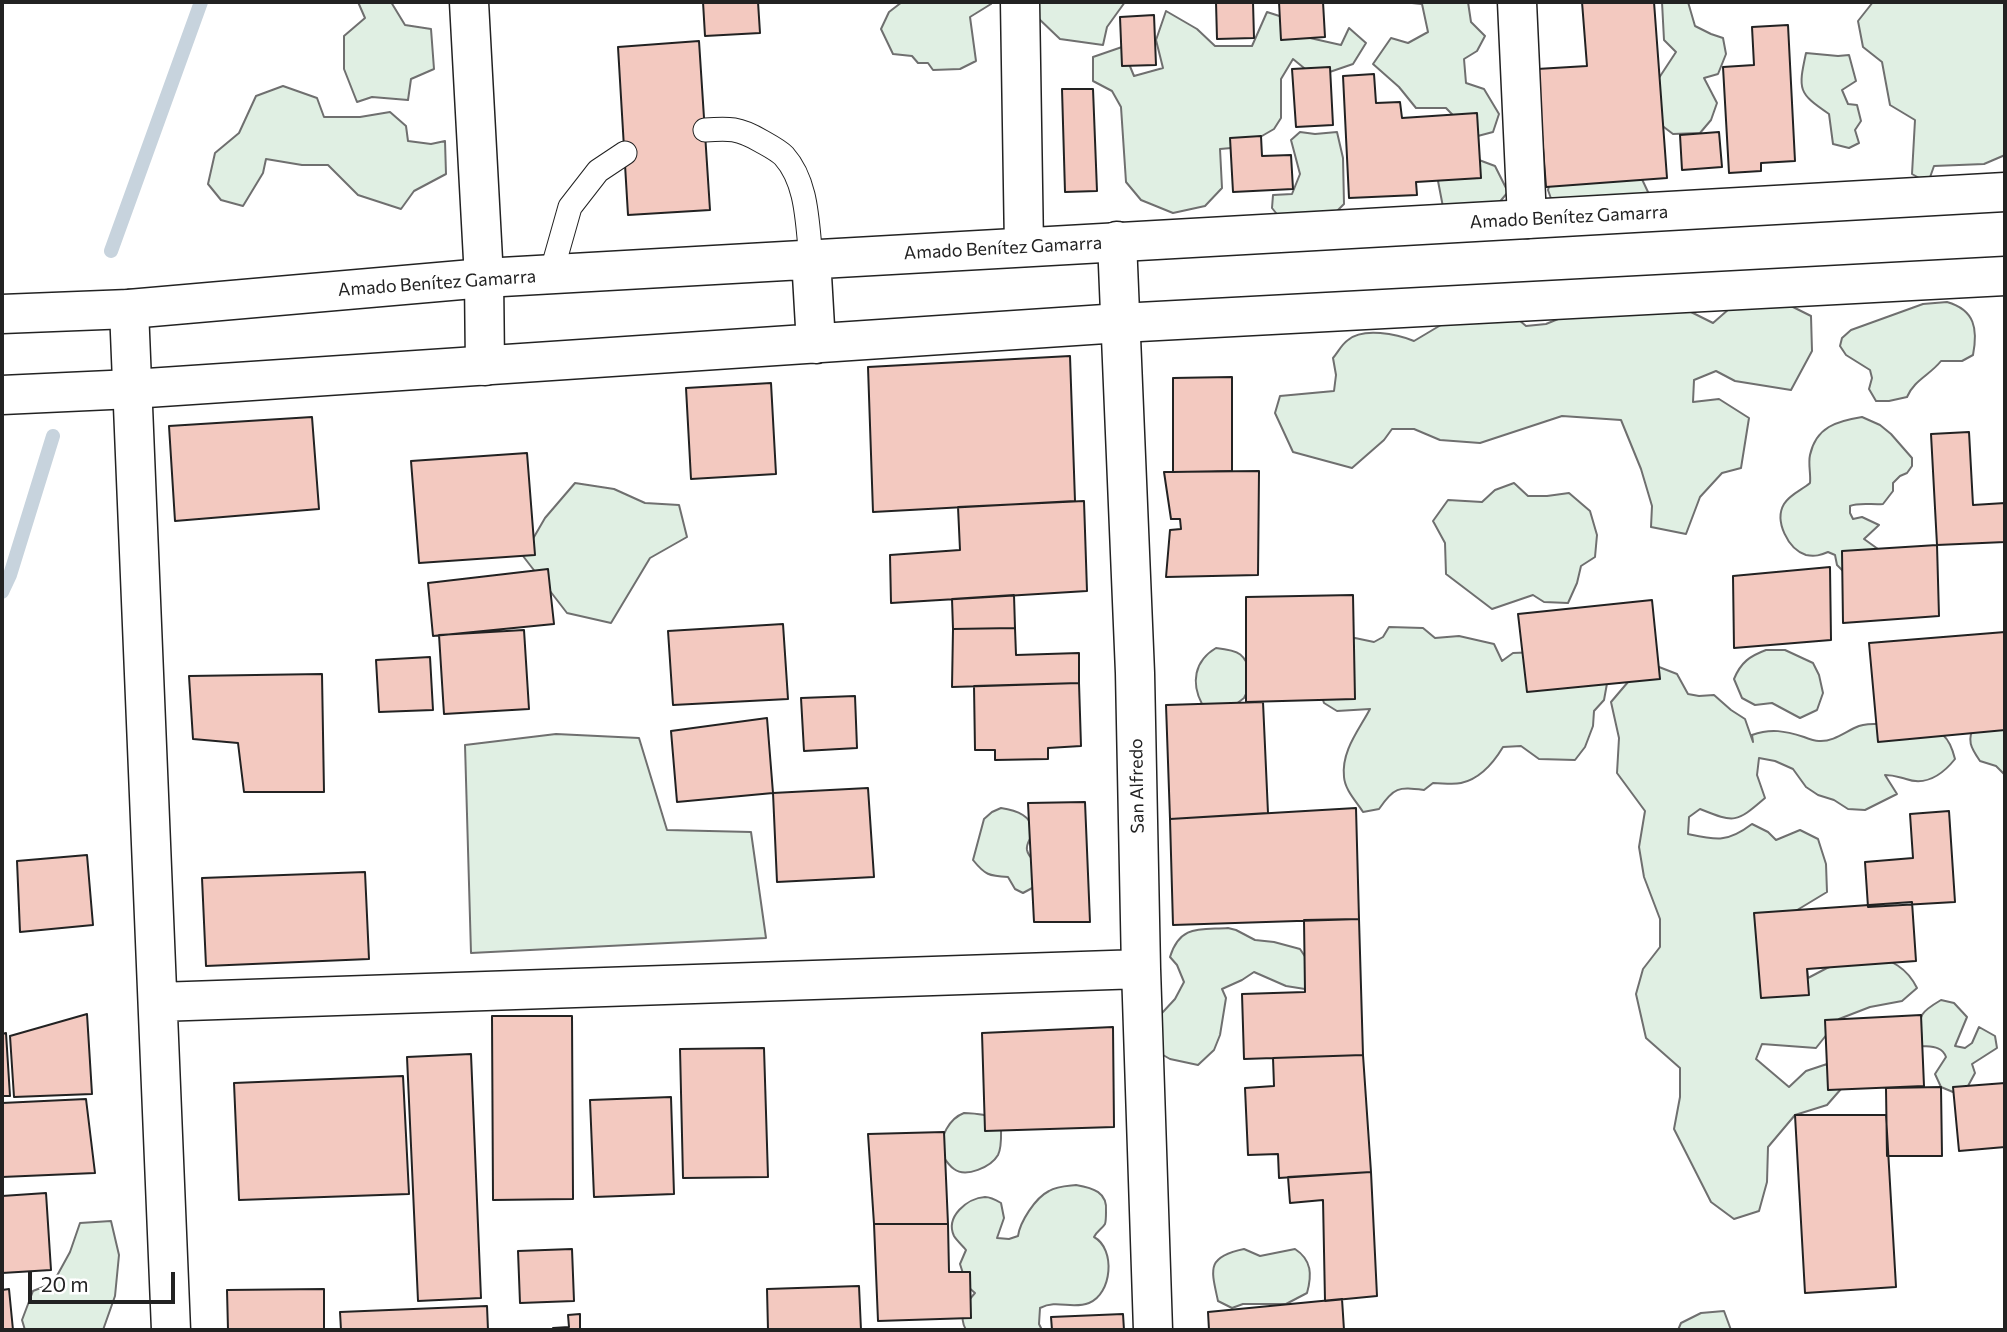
<!DOCTYPE html>
<meta charset="utf-8">
<style>
body{margin:0}
#map{position:relative;width:2007px;height:1332px;overflow:hidden;background:#fff;font-family:Commissioner,sans-serif}
canvas{display:block}
.frame{position:absolute;inset:0;border:4px solid #222;pointer-events:none}
.scale{position:absolute;left:28px;top:1272px;width:147px;height:32px;box-sizing:border-box;border:4px solid #222;border-top:0;padding-left:9px;font-size:21px;line-height:24px;white-space:nowrap;color:#222;-webkit-text-stroke:5px #fff;paint-order:stroke}
</style>
<div id="map">
<canvas width="2007" height="1332"></canvas>
<div class="frame"></div>
<div class="scale">20 m</div>
</div>
<script>
const ctx = document.querySelector('canvas').getContext('2d');
ctx.lineJoin = 'round';
function fill(path, color) {
  ctx.fillStyle = color;
  ctx.fill(path, 'evenodd');
}
function stroke(path, color, width, dash) {
  ctx.strokeStyle = color;
  ctx.lineWidth = width;
  ctx.lineCap = dash ? 'butt' : 'round';
  ctx.setLineDash(dash || []);
  ctx.stroke(path);
}
function label(font, color, halo, rows, align = 'center') {
  ctx.font = font + ' Commissioner,sans-serif';
  ctx.lineWidth = 5;
  ctx.setLineDash([]);
  ctx.textBaseline = 'middle';
  ctx.strokeStyle = halo;
  ctx.fillStyle = color;
  for (const [text, x, y, turn = 0] of rows) {
    ctx.save();
    ctx.translate(x, y);
    ctx.rotate((+turn || 0) * Math.PI / 180);
    ctx.textAlign = isNaN(turn) ? turn : align;
    if (halo) ctx.strokeText(text, 0, 0);
    ctx.fillText(text, 0, 0);
    ctx.restore();
  }
}
const green = new Path2D(`
 M358,2H391L405,25L431,29L434,69L411,79L408,100L372,97L357,102L344,69V36L365,18Z
 M902,2H992L991,4L970,17L976,61L960,69L933,70L928,63H918L912,56L893,54L881,29L889,12Z
 M1028,2H1125L1107,27L1103,45L1060,39L1037,17Z
 M1402,2H1468L1471,22L1485,36L1477,51L1464,59L1466,83L1484,89L1499,114L1493,132L1474,137L1446,108H1416L1399,87L1373,64L1391,38L1408,43L1428,32L1422,4Z
 M1662,2H1688L1695,26L1711,34L1723,38L1726,54L1718,74L1704,78L1717,103L1711,120L1700,133L1673,134L1656,121L1653,87L1676,52L1664,40Z
 M1873,2H2005V155L1984,164L1934,166L1928,183L1912,174L1915,120L1890,105L1882,62L1863,47L1858,21Z
 M1166,11L1197,29L1215,46H1252L1267,12L1295,21L1310,38L1341,45L1349,28L1366,43L1353,64L1315,77L1293,59L1281,79V118L1274,129L1243,147L1220,149L1222,188L1205,206L1173,213L1141,200L1126,182L1121,107L1112,91L1093,81V57L1122,47L1134,76L1163,68L1156,40Z
 M1806,53L1838,56L1849,55L1856,81L1842,90L1848,104L1857,105L1861,121L1855,130L1859,143L1849,148L1833,144L1829,114C1798,93 1798,90 1806,53Z
 M283,86L317,98L324,117H360L390,112L406,126L408,141L431,144L445,141L446,174L414,191L401,209L358,195L328,165H302L266,159L263,173L243,206L221,200L208,184L215,153L239,133L256,96Z
 M1300,132L1315,134L1337,132L1343,158L1344,204L1334,214L1284,223L1272,208L1273,195L1292,194L1300,174L1291,140Z
 M1479,160L1495,166L1508,192L1492,211L1443,207L1438,181L1458,169Z
 M1640,175L1648,192L1644,203L1555,210L1548,190L1551,179Z
 M1947,302C1975,310 1978,329 1973,355L1962,361H1941C1930,375 1914,380 1907,397L1889,401H1876L1869,389L1872,378L1870,370L1846,355L1840,346L1842,338L1851,330L1923,304Z
 M1785,303L1811,316L1812,351L1791,390L1735,381L1716,371L1694,380L1693,402L1719,399L1749,418L1741,468L1722,473L1700,497L1686,534L1651,527L1652,506L1641,469L1621,420L1562,416L1480,443L1440,440L1414,429H1392L1384,440L1352,468L1293,452L1275,413L1280,396L1334,391L1336,375L1333,358C1338,352 1342,344 1348,340C1363,327 1397,334 1414,341L1456,316L1512,314L1526,326L1546,324L1575,312L1687,310L1713,323L1729,309Z
 M1862,417L1880,425L1891,434L1912,458V466L1907,473L1900,476L1893,483V491L1883,504C1873,505 1859,502 1850,506V513L1853,519L1862,517L1879,525L1864,539L1878,549L1846,574L1837,565L1835,555L1828,552C1821,555 1815,557 1806,555C1788,549 1774,521 1784,504C1790,494 1802,490 1810,483C1811,474 1808,464 1810,455C1816,427 1837,421 1862,417Z
 M575,483L614,489L645,503L679,505L687,537L650,558L611,623L567,613L523,556L545,518Z
 M1514,483L1528,496H1547L1569,493L1590,511L1597,535L1595,557L1581,566L1577,583L1568,603L1544,602L1533,595L1492,609L1446,574L1445,543L1433,521L1448,500L1482,502L1495,490Z
 M1389,627L1423,628L1435,638L1459,636L1494,644L1502,661L1513,653L1538,652L1608,678L1604,700L1594,711L1593,726L1585,747L1575,760L1539,759L1521,746L1503,747C1494,762 1480,779 1461,783C1453,785 1442,783 1433,783L1424,790C1398,787 1394,787 1379,809L1363,812C1356,801 1345,790 1344,777C1341,751 1359,730 1370,709L1337,711L1324,703L1318,685L1339,642L1355,638L1374,642L1383,637Z
 M1216,648C1243,651 1243,654 1254,678L1244,698L1227,711L1202,704C1191,683 1194,661 1216,648Z
 M1766,650H1785L1813,663L1819,675L1823,693L1817,710L1800,718L1772,703L1755,705L1742,698L1734,679C1741,662 1750,656 1766,650Z
 M1659,667L1677,674L1688,694L1699,696L1714,695L1731,710L1745,719L1753,742L1752,735C1771,728 1785,731 1804,737C1809,739 1814,741 1819,741C1834,742 1846,731 1859,726C1875,721 1931,725 1943,735C1950,741 1953,751 1955,759C1943,774 1926,786 1906,779C1898,777 1894,775 1885,775L1897,794L1865,810L1848,809L1834,800L1818,795L1806,787L1793,769L1775,761L1759,758L1757,775L1765,798C1736,823 1735,823 1700,809L1689,817L1688,834C1716,840 1727,843 1752,824L1768,832L1776,840L1800,830L1818,839L1826,864L1827,892L1774,924L1807,969L1808,978L1827,968L1855,957L1864,951C1888,960 1905,964 1917,988L1902,1001L1870,1007L1839,1019L1816,1048L1762,1044L1756,1059L1789,1087L1806,1071L1827,1064L1841,1089L1827,1105L1795,1115L1768,1147L1767,1182L1759,1211L1734,1219L1711,1202L1674,1129L1680,1097V1068L1646,1038L1636,994L1643,969L1660,947V919L1644,877L1639,847L1645,811L1617,773L1619,738L1611,702L1628,682Z
 M2005,724V775L1996,766L1980,761C1971,748 1966,740 1975,725Z
 M556,734L639,738L667,830L751,832L766,938L471,953L465,745Z
 M1001,808C1015,810 1035,816 1032,834C1030,841 1026,843 1027,850C1028,856 1033,860 1037,864L1034,887L1023,893L1015,889L1008,877C989,876 985,875 973,860L984,819L992,812Z
 M1228,928L1236,930L1255,940L1274,942L1300,949L1314,970L1305,989L1286,986L1254,972L1242,980L1222,989L1226,998L1220,1035L1214,1050L1198,1065L1170,1059L1156,1051L1162,1013L1175,999L1184,982L1177,965L1170,957C1180,924 1201,930 1228,928Z
 M1941,1000L1954,1003L1967,1017L1955,1046L1965,1048L1972,1043L1979,1027L1995,1036L1997,1048L1972,1064L1975,1073L1968,1086L1953,1092L1941,1087L1935,1074L1946,1057C1942,1046 1932,1047 1922,1046C1921,1016 1914,1016 1941,1000Z
 M964,1113C982,1114 988,1113 1001,1127C1001,1136 1002,1147 998,1155C991,1167 966,1178 954,1169C949,1166 944,1158 940,1152C941,1137 948,1119 964,1113Z
 M1076,1185C1093,1188 1108,1192 1106,1212C1106,1215 1106,1221 1105,1224C1102,1229 1097,1231 1094,1237C1116,1249 1112,1294 1089,1303C1071,1310 1058,1299 1040,1308L1039,1324L1042,1330H966C958,1316 965,1304 975,1293L967,1286L960,1264L966,1250C963,1246 957,1241 954,1236C945,1217 967,1198 985,1197C991,1197 996,1200 1001,1203L1004,1218L997,1238L1009,1239L1018,1236C1020,1222 1035,1198 1049,1191C1057,1186 1067,1186 1076,1185Z
 M111,1221L119,1255L115,1296L103,1330H25L22,1320L33,1291L53,1283L70,1252L80,1223Z
 M1244,1249L1260,1256L1295,1249C1312,1260 1312,1275 1307,1293L1286,1304H1243L1232,1308L1218,1301C1211,1269 1206,1257 1244,1249Z
 M1724,1311L1731,1330H1678L1681,1323L1701,1313Z`);
fill(green, '#e0efe3');
stroke(green, '#6f6f6f', 2);
stroke(new Path2D(`
 M111,251L201,2
 M2,592L10,575L53,436`), '#c7d3dd', 14);
const building = new Path2D(`
 M703,2H758L760,33L705,36Z
 M1216,2H1253L1254,38L1217,39Z
 M1279,2H1323L1325,37L1281,40Z
 M1582,2H1654L1667,178L1546,187L1537,69L1587,66Z
 M1154,15L1156,65L1122,66L1120,17Z
 M1788,25L1795,161L1761,163V171L1729,173L1723,67L1754,65L1752,27Z
 M699,41L710,210L628,215L618,47Z
 M1330,67L1333,125L1296,127L1292,69Z
 M1374,74L1376,103L1400,102L1402,118L1477,113L1481,178L1416,182L1417,195L1349,198L1343,76Z
 M1062,89H1093L1097,191L1065,192Z
 M1719,132L1722,167L1682,170L1680,135Z
 M1261,136L1262,156L1291,155L1293,189L1233,192L1230,138Z
 M1070,356L1075,501L873,512L868,367Z
 M1232,377V471L1173,472V378Z
 M771,383L776,474L691,479L686,388Z
 M312,417L319,509L175,521L169,426Z
 M1969,432L1973,505L2005,503V542L1937,545L1931,434Z
 M527,453L535,555L419,563L411,461Z
 M1259,471L1258,575L1166,577L1170,530L1181,529L1180,519H1171L1164,472Z
 M1084,501L1087,591L891,603L890,555L960,550L958,507Z
 M1937,545L1939,616L1843,623L1842,551Z
 M1830,567L1831,640L1734,648L1733,576Z
 M548,569L554,624L433,636L428,583Z
 M1014,595L1015,628L953,629L952,599Z
 M1353,595L1355,699L1246,702V597Z
 M1652,600L1660,679L1527,692L1518,614Z
 M783,624L788,699L673,705L668,631Z
 M1015,628L1016,655L1079,653V683L952,687L953,629Z
 M524,630L529,709L444,714L439,635Z
 M2005,632V730L1878,742L1869,643Z
 M430,657L433,710L379,712L376,660Z
 M322,674L324,792H244L238,743L193,739L189,676Z
 M1079,683L1081,746L1048,748V759L995,760V750H975L974,686Z
 M855,696L857,748L804,751L801,698Z
 M1263,702L1268,813L1170,819L1166,705Z
 M767,718L773,793L677,802L671,731Z
 M868,788L874,877L777,882L773,793Z
 M1085,802L1090,922H1034L1028,803Z
 M1356,808L1359,919L1173,925L1170,819Z
 M1949,811L1955,902L1868,907L1865,862L1913,858L1910,814Z
 M87,855L93,925L20,932L17,861Z
 M365,872L369,959L206,966L202,878Z
 M1912,902L1916,961L1807,969L1809,995L1761,998L1754,913Z
 M1359,919L1363,1055L1244,1059L1242,994L1305,992L1304,920Z
 M87,1014L92,1094L14,1097L10,1036Z
 M1921,1015L1924,1086L1828,1090L1825,1020Z
 M492,1016H572L573,1199L493,1200Z
 M1113,1027L1114,1127L985,1131L982,1033Z
 M6,1033L10,1096H2V1034Z
 M764,1048L768,1177L683,1178L680,1049Z
 M471,1054L481,1298L418,1301L407,1057Z
 M1363,1055L1371,1172L1279,1178L1278,1154L1248,1155L1245,1088L1274,1086L1273,1058Z
 M403,1076L409,1194L239,1200L234,1083Z
 M2005,1083V1147L1959,1151L1953,1087Z
 M1941,1087L1942,1156H1887L1886,1088Z
 M671,1097L674,1194L594,1197L590,1100Z
 M86,1099L95,1173L2,1177V1103Z
 M1795,1115H1886L1896,1287L1805,1293Z
 M944,1132L948,1224H874L868,1134Z
 M1371,1172L1377,1296L1325,1301L1323,1200L1290,1203L1288,1177Z
 M46,1193L51,1270L2,1273V1196Z
 M874,1224H948L949,1272H970L971,1318L878,1321Z
 M572,1249L574,1301L520,1303L518,1251Z
 M859,1286L861,1330H768L767,1289Z
 M9,1289L13,1330H2V1290Z
 M324,1289V1330H228L227,1290Z
 M1342,1299L1344,1330H1209L1208,1312Z
 M487,1306L488,1330H341L340,1312Z
 M580,1314V1330H553V1328L569,1327L568,1315Z
 M1123,1314L1124,1330H1052L1051,1317Z`);
fill(building, '#f3c9c0');
stroke(building, '#222', 2);
const service = new Path2D(`
 M705,130C729,128 739,128 761,141C768,145 778,150 784,156C808,183 807,224 811,258
 M551,274L570,207L598,171L625,153`);
const minor = new Path2D(`
 M469,2L484,278L485,366
 M1020,2L1024,247
 M1517,2L1527,219
 M1117,241L1135,673L1141,969L1153,1330
 M129,309L171,1330
 M158,1002L1141,969`);
const secondary = new Path2D(`
 M811,258L816,344
 M2,314L129,309L484,278L2005,192
 M2,395L132,389L1120,323L2005,276`);
stroke(service, '#222', 25);
stroke(minor, '#222', 41);
stroke(secondary, '#222', 41);
stroke(service, '#fff', 23);
stroke(minor, '#fff', 38);
stroke(secondary, '#fff', 38);
label('18px', '#222', '#fff', [
 ["Amado Benítez Gamarra",1569,217,-3],
 ["Amado Benítez Gamarra",1003,248,-3],
 ["Amado Benítez Gamarra",437,283,-4],
 ["San Alfredo",1137,786,-91]
]);
</script>
